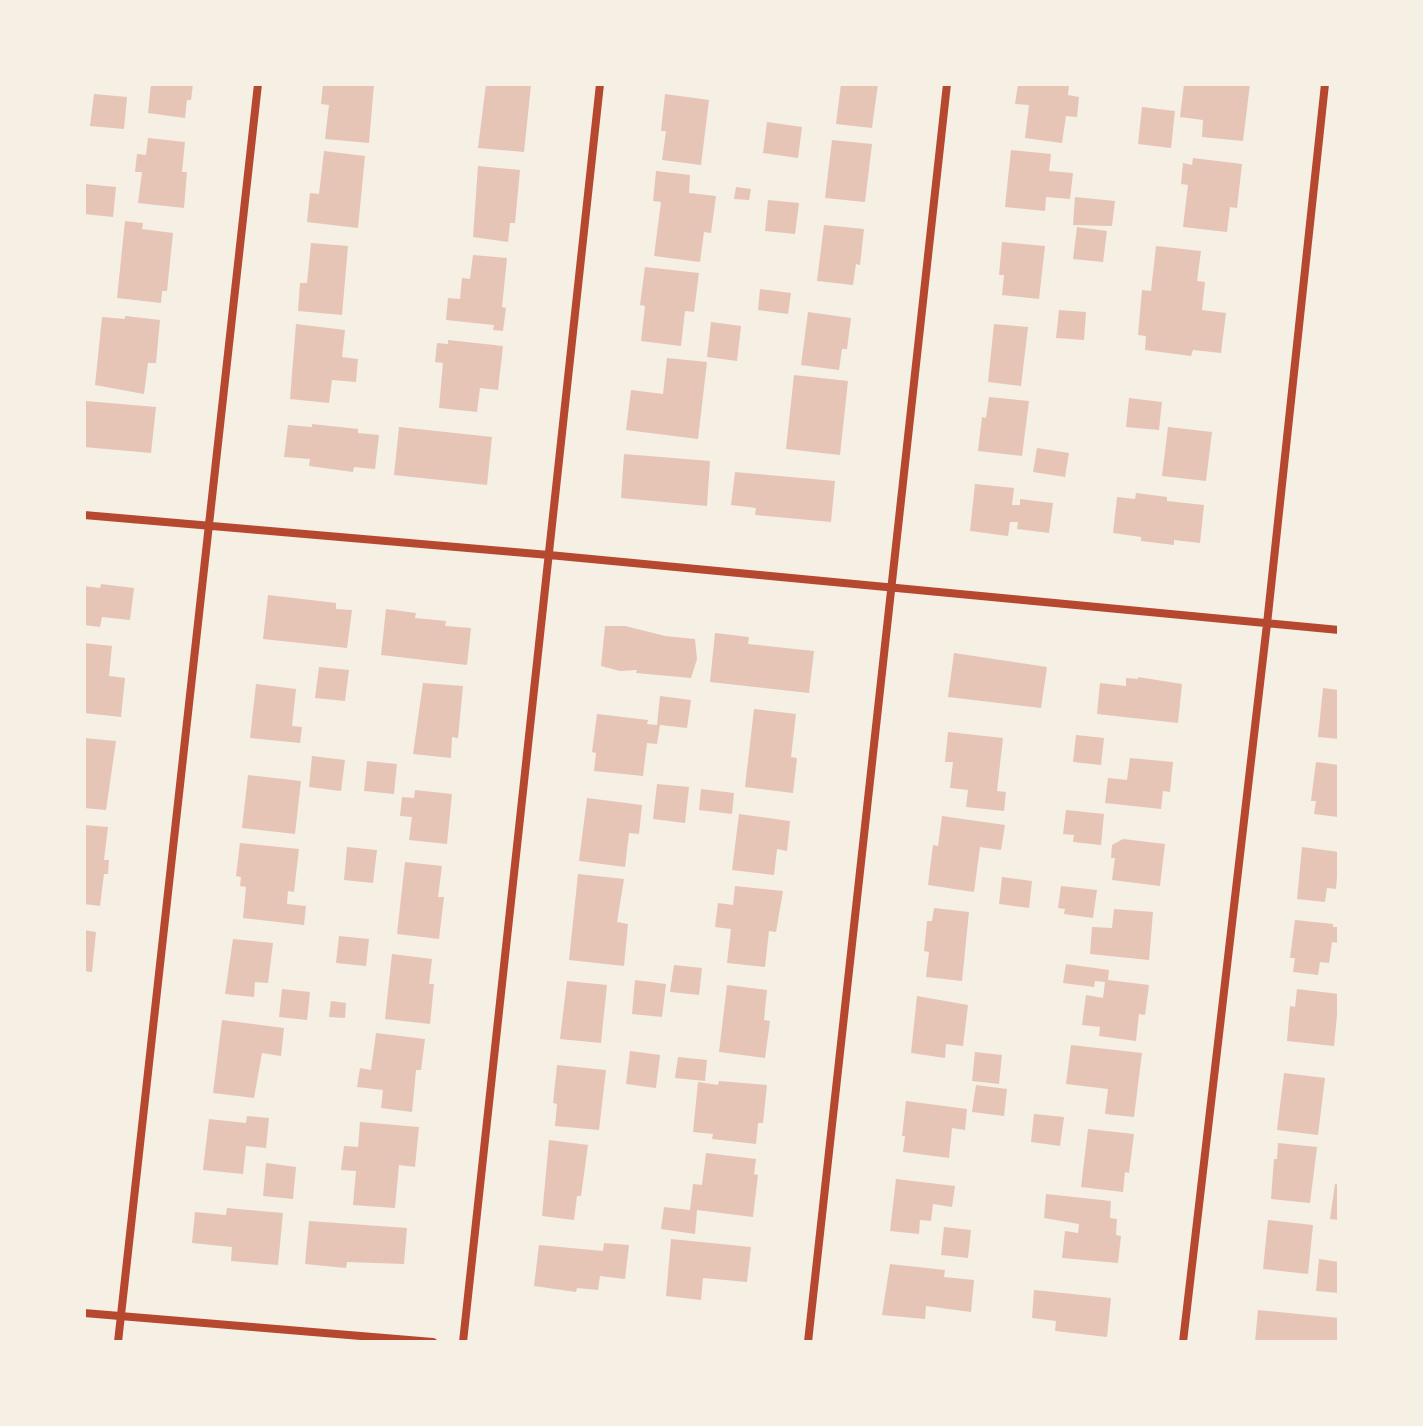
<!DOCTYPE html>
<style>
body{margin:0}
#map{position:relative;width:1423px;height:1426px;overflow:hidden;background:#f6efe4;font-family:Poppins,sans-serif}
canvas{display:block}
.frame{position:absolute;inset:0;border:86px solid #f6efe4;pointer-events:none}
</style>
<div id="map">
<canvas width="1423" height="1426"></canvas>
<div class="frame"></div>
</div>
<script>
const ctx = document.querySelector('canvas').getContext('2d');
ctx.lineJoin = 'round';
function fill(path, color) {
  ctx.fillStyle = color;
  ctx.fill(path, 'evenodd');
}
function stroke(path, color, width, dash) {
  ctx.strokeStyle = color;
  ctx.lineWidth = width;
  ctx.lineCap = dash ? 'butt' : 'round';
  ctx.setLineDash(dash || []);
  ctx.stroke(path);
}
fill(new Path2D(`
 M151,84H193L191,100H187L185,118L148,113Z
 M323,84H374L369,143L325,139L329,105L321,104Z
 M486,84L531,85L524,152L478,148Z
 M841,84H878L872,128L836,124Z
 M1018,84H1069L1068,95L1079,97L1077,117L1066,116L1062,143L1025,138L1029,105L1015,104Z
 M1184,84H1250L1243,141L1202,137L1203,120L1180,117Z
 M94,94L127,97L124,129L90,126Z
 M665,94L709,100L701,165L662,160L666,131H661Z
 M1142,107L1175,111L1171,148L1138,144Z
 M767,122L802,127L798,158L763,153Z
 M148,138L185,142L182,172H187L184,208L138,203L142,172H135L137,154L146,155Z
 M832,140L872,144L865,202L825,198Z
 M1011,150L1051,154L1049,171L1073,173L1070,199L1046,197L1045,211L1005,207Z
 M324,151L365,156L358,228L307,222L310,193L319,194Z
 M1193,158L1242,164L1237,208L1230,207L1227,232L1183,227L1188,185L1181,184L1183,163L1192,165Z
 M478,166L520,170L515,223H510L508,242L473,237Z
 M656,171L690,175L689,193L716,196L711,233L704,232L700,262L654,256L661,202L653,201Z
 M85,184L116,187L113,217L84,214Z
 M736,187L751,189L749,200L734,199Z
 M1075,197L1115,201L1112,226L1073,225Z
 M768,200L799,203L795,234L765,231Z
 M125,221L143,223L142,229L173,233L167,291H162L161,303L117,298Z
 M824,225L864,229L860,265L856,264L853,285L817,281Z
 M1077,227L1107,231L1103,262L1073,259Z
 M1002,242L1045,246L1039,299L1002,295L1004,275H999Z
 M311,243L348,246L342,315L298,311L300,283H307Z
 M1156,246L1201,251L1197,281L1205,282L1202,310L1226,313L1221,353L1193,350L1191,356L1145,350L1146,336L1138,335L1142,290L1151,291Z
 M473,255L507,258L502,307L506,308L503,331L493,330L494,325L446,320L448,298L460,299L462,278L470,279Z
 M645,267L699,273L694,312L685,311L681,346L641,341L645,306L640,305Z
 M760,289L791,293L788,314L758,310Z
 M1059,310L1086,312L1084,340L1056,338Z
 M808,312L851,318L847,349H842L839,370L801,365Z
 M125,316L160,320L156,363H148L144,394L95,385L102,317L125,319Z
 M711,322L741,326L737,361L707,357Z
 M296,324L345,330L342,357L358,359L356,382L332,380L329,403L290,399Z
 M994,324L1028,327L1021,386L988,382Z
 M448,340L503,346L498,390L480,388L477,412L439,408L443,363L435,362L437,343L448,344Z
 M667,358L707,362L698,439L626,430L631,390L663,394Z
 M794,375L848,381L840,455L786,449Z
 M989,397L1029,401L1022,456L978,451L982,417L986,418Z
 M1129,398L1162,402L1159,430L1126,427Z
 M86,401L156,407L151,453L84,447Z
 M312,424L358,429V433L379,435L375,469L354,467L353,472L309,466L310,459L284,457L288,425L312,427Z
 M399,427L492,437L487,485L394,475Z
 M1168,427L1212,432L1206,481L1162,476Z
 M1037,448L1069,453L1065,477L1033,472Z
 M624,454L710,461L707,506L621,498Z
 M735,472L835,481L831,522L755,515L756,508L731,505Z
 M975,484L1014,488L1012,505H1020V499L1053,503L1049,533L1017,529L1018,522H1010L1008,536L970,531Z
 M1136,493L1167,497V501L1204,505L1200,543L1174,540V545L1141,541V537L1113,533L1117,497L1135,499Z
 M101,584L134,588L130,620L102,617L100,627L84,625V586L100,588Z
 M268,595L336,603V609L352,610L347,648L263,639Z
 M386,609L416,613L415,618L446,621L445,626L471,628L467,665L381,655Z
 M605,626H625L665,636L695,639L697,659L691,678L636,673L637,670L620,671L601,666Z
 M715,633L749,637L748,644L814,651L809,693L710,682Z
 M84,643L112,646L109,676L125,678L121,717L84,713Z
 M954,653L1047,667L1041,708L948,697Z
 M319,667L349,670L345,701L315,698Z
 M1138,677L1182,684L1178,723L1097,714L1100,683L1126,686V678L1138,679Z
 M423,683L463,686L458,738L452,737L451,758L413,754Z
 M256,684L296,689L292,726L302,727L300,743L250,738Z
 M1323,688L1339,690V739L1318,737Z
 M660,696L691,700L687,728L660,725L657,744L647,743L643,776L594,771L596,753L592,752L597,714L648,720L647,724L657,725Z
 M754,709L796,714L791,757L797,758L793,793L745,787Z
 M948,732L1003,738L997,791L1006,792L1004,811L966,807L968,790L950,788L953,762H945Z
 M1076,735L1104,738L1101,765L1073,762Z
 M84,738L116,741L106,810L84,808Z
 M312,756L345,760L341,791L309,787Z
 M1130,758L1173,762L1170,792L1163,791L1161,809L1105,803L1108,778L1127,780Z
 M367,761L397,764L394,794L364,791Z
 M1316,762L1339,765L1338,817L1314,814L1316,801H1311Z
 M248,775L301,781L295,834L242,828Z
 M657,784L689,787L685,823L653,819Z
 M701,789L734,793L732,814L699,810Z
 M415,790L452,794L447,844L409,840L412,817L400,816L402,797L414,798Z
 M587,798L642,805L639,834L629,833L625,867L579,861Z
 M1066,810L1104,814L1101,845L1073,842L1074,835L1063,834Z
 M739,814L790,821L787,851L777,849L774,875L732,870Z
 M942,816L1005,825L1001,850L980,847L974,892L928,885L933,845L938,846Z
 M84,825L108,827L104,860H109L108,874H104L100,906L84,904Z
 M1123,839L1165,844L1160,886L1112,880L1115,858H1111L1112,845Z
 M240,843L299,849L294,892L288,891L287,904L306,906L304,925L243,918L246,887L240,886L241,877L236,876Z
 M347,847L377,850L373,883L344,880Z
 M1302,847L1339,852L1336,889L1327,888L1325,902L1297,899Z
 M405,862L442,866L438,897H444L439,939L397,934Z
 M578,874L624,879L617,922L628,924L624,966L569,960Z
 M1002,877L1032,881L1029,908L999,904Z
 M735,886L783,891L776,932L769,931L765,967L727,963L731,929L715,927L718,903L733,905Z
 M1061,886L1097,890L1093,918L1064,914L1065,909L1058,908Z
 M934,908L969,912L962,981L926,977L929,952L924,951L927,921H932Z
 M1114,909L1153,912L1149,960L1090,954L1092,927L1112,928Z
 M1295,920L1333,924V927H1339V943L1332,942L1329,963L1320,962L1318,975L1293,972L1295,958H1290Z
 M84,930L96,932L92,972L84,971Z
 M339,936L369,939L366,966L336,963Z
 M233,939L273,943L268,983L255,982L254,997L225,994Z
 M392,954L432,959L429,984H434L430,1024L385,1019Z
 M1066,964L1109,970L1108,980L1149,985L1145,1015L1139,1014L1136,1041L1099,1036L1100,1027L1082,1025L1086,995L1103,998L1105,982L1095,981L1094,987L1063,983Z
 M674,965L702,968L699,995L670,992Z
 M635,980L666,984L662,1017L632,1014Z
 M567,981L607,985L601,1043L560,1039Z
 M727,985L767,990L764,1020L770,1021L765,1058L719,1052Z
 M282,989L310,992L307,1020L279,1017Z
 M1297,989L1339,994L1334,1046L1287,1041L1290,1006L1295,1007Z
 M917,996L968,1005L963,1046L946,1044L945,1058L911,1053Z
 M331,1001L346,1003L345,1018L329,1017Z
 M222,1020L284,1028L281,1056L262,1053L254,1098L213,1093Z
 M376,1033L425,1039L421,1070H416L412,1112L381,1108L383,1090L357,1087L360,1068L371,1070Z
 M1071,1045L1142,1053L1134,1117L1105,1114L1108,1089L1066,1084Z
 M630,1051L660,1055L656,1088L626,1084Z
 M975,1052L1002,1055L999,1084L972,1081Z
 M678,1057L707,1060L705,1081L675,1078Z
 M557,1065L606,1070L599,1130L555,1126L557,1104L553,1103Z
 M1284,1073L1325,1078L1318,1135L1277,1130Z
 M719,1081L767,1085L763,1123H758L756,1144L712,1139L713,1134L693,1132L698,1082L718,1085Z
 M976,1085L1007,1089L1004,1116L972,1112Z
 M906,1101L967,1109L965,1130L952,1128L949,1158L903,1152L905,1136H902Z
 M1034,1114L1064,1117L1060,1146L1031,1142Z
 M247,1116L269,1118L266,1148L246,1146L243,1174L203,1170L209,1119L246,1123Z
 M360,1122L419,1127L415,1167L399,1165L395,1208L353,1205L356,1171L341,1170L344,1146L358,1147Z
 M1088,1129L1134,1134L1129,1173L1125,1172L1123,1192L1081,1187Z
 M549,1140L588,1145L581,1196H577L574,1220L542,1216Z
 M1278,1143L1317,1147L1310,1203L1271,1199L1274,1159H1277Z
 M706,1153L756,1159L754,1174L758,1175L753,1217L697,1210L695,1234L661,1229L664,1207L690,1210L693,1184L702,1185Z
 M266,1163L296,1167L293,1199L263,1196Z
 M896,1179L955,1186L952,1207L933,1204L931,1221L920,1220L919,1234L890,1231Z
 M1335,1184L1339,1185V1220L1330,1219Z
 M1046,1194L1111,1201L1110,1218L1117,1219L1116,1235L1121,1236L1118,1263L1062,1258L1065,1231L1078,1233L1079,1224L1044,1218Z
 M227,1208L283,1213L278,1265L231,1261L232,1247L192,1243L195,1212L226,1215Z
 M1268,1220L1313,1225L1308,1274L1263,1269Z
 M309,1221L407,1228L404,1264L347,1262L346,1268L305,1264Z
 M944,1227L971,1230L968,1258L941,1255Z
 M671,1239L751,1247L747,1282L703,1278L701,1300L666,1296Z
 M604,1243L629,1245L625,1279L600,1276L598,1290L577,1288L576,1292L534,1286L539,1245L603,1251Z
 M1319,1259L1339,1262V1293L1316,1291Z
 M890,1264L945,1270L944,1277L974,1280L971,1312L926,1306L925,1319L882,1315Z
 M1034,1290L1111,1298L1107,1337L1055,1331L1056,1321L1032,1318Z
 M1258,1310L1339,1318V1342H1255Z`), '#e6c5b7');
stroke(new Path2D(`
 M84,515L549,555L1339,630
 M84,1313L433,1342
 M118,1342L258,84
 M463,1342L600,84
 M808,1342L947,84
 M1183,1342L1267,624L1325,84`), '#b5482f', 8);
</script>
